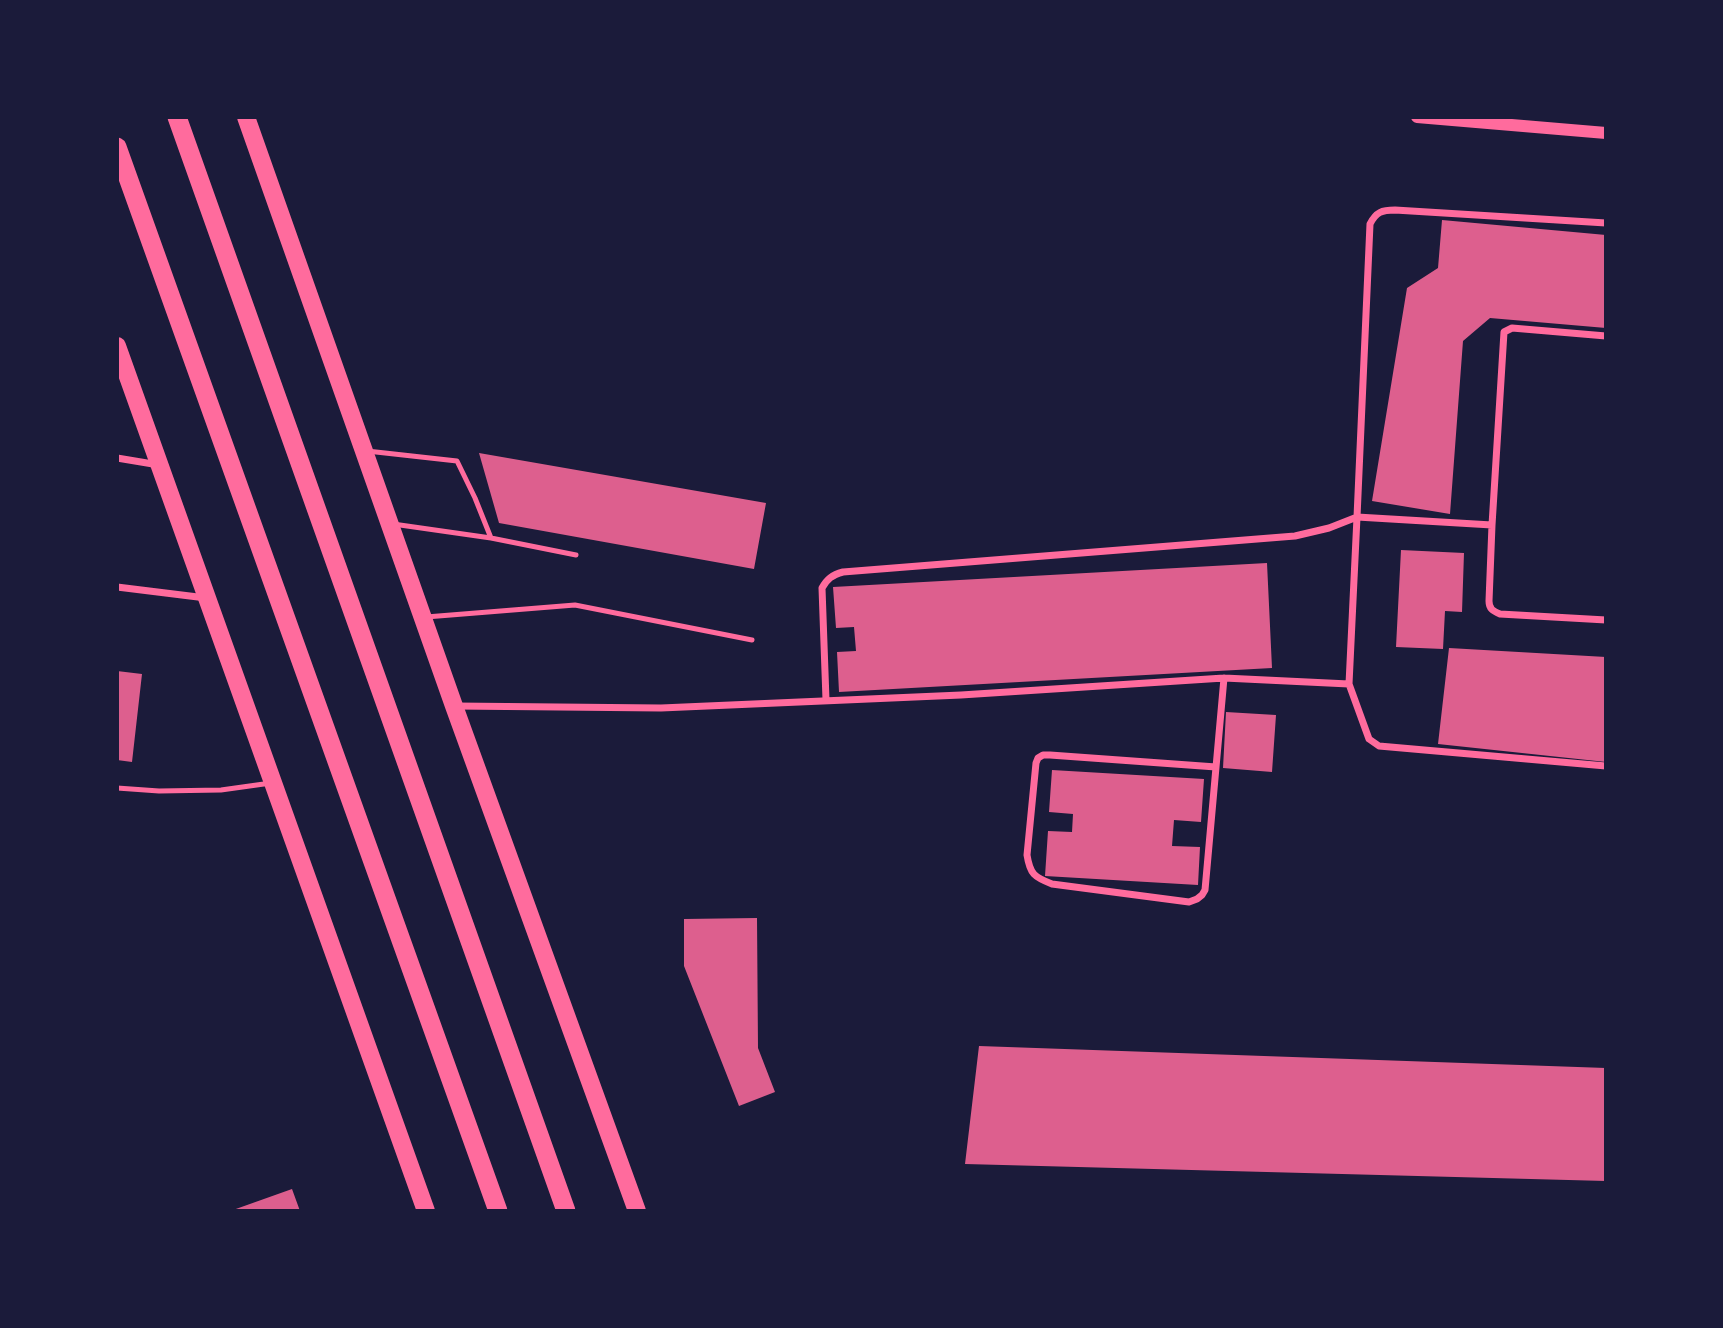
<!DOCTYPE html>
<style>
body{margin:0}
#map{position:relative;width:1723px;height:1328px;overflow:hidden;background:#1b1b3a;font-family:Cabin,sans-serif}
canvas{display:block}
.frame{position:absolute;inset:0;border:119px solid #1b1b3a;pointer-events:none}
</style>
<div id="map">
<canvas width="1723" height="1328"></canvas>
<div class="frame"></div>
</div>
<script>
const ctx = document.querySelector('canvas').getContext('2d');
ctx.lineJoin = 'round';
function fill(path, color) {
  ctx.fillStyle = color;
  ctx.fill(path, 'evenodd');
}
function stroke(path, color, width, dash) {
  ctx.strokeStyle = color;
  ctx.lineWidth = width;
  ctx.lineCap = dash ? 'butt' : 'round';
  ctx.setLineDash(dash || []);
  ctx.stroke(path);
}
fill(new Path2D(`
 M1442,220L1606,235V328L1490,318L1463,341L1450,514L1372,501L1407,288L1438,268Z
 M479,453L766,503L754,569L499,523Z
 M1401,550L1464,553L1462,612L1445,611L1443,649L1396,647Z
 M1267,563L1272,668L839,692L837,652L856,651L854,627L836,628L833,587Z
 M1449,648L1606,657V762L1438,744Z
 M117,671L142,674L132,762L117,760Z
 M1226,712L1276,715L1272,772L1223,768Z
 M1052,770L1204,779L1201,822L1174,820L1172,846L1200,847L1198,885L1045,876L1048,831L1072,832L1073,814L1049,812Z
 M757,918L758,1048L775,1092L739,1106L684,966V919Z
 M979,1046L1606,1068V1181L965,1164Z
 M292,1189L300,1211H233V1210Z`), '#dd5f8e');
stroke(new Path2D(`
 M367,451L457,461L475,498L491,538L576,555
 M393,524L491,538
 M426,617L575,605L752,640
 M117,788L159,791L221,790L271,783`), '#ff6b9d', 5);
stroke(new Path2D(`
 M117,458L159,465
 M1492,525L1489,601C1489,609 1493,611 1500,614L1606,620
 M117,587L206,598
 M1349,684L1357,517L1492,525L1504,332L1512,328L1606,336
 M826,700L822,588C827,579 832,575 843,572L1295,536L1329,528L1357,517L1370,224C1376,212 1382,210 1395,210L1606,223
 M455,706L661,708L961,695L1224,678L1349,684L1369,739L1379,746L1606,766
 M1216,767L1050,755H1043L1038,758L1036,763L1027,855C1030,874 1034,877 1052,884L1189,902L1197,899L1202,895L1205,890L1224,678`), '#ff6b9d', 7);
stroke(new Path2D(`
 M1417,117L1606,133`), '#ff6b9d', 12);
stroke(new Path2D(`
 M246,117L454,706L637,1211
 M117,346L426,1211`), '#ff6b9d', 18);
stroke(new Path2D(`
 M177,117L566,1211
 M117,147L498,1211`), '#ff6b9d', 19);
</script>
